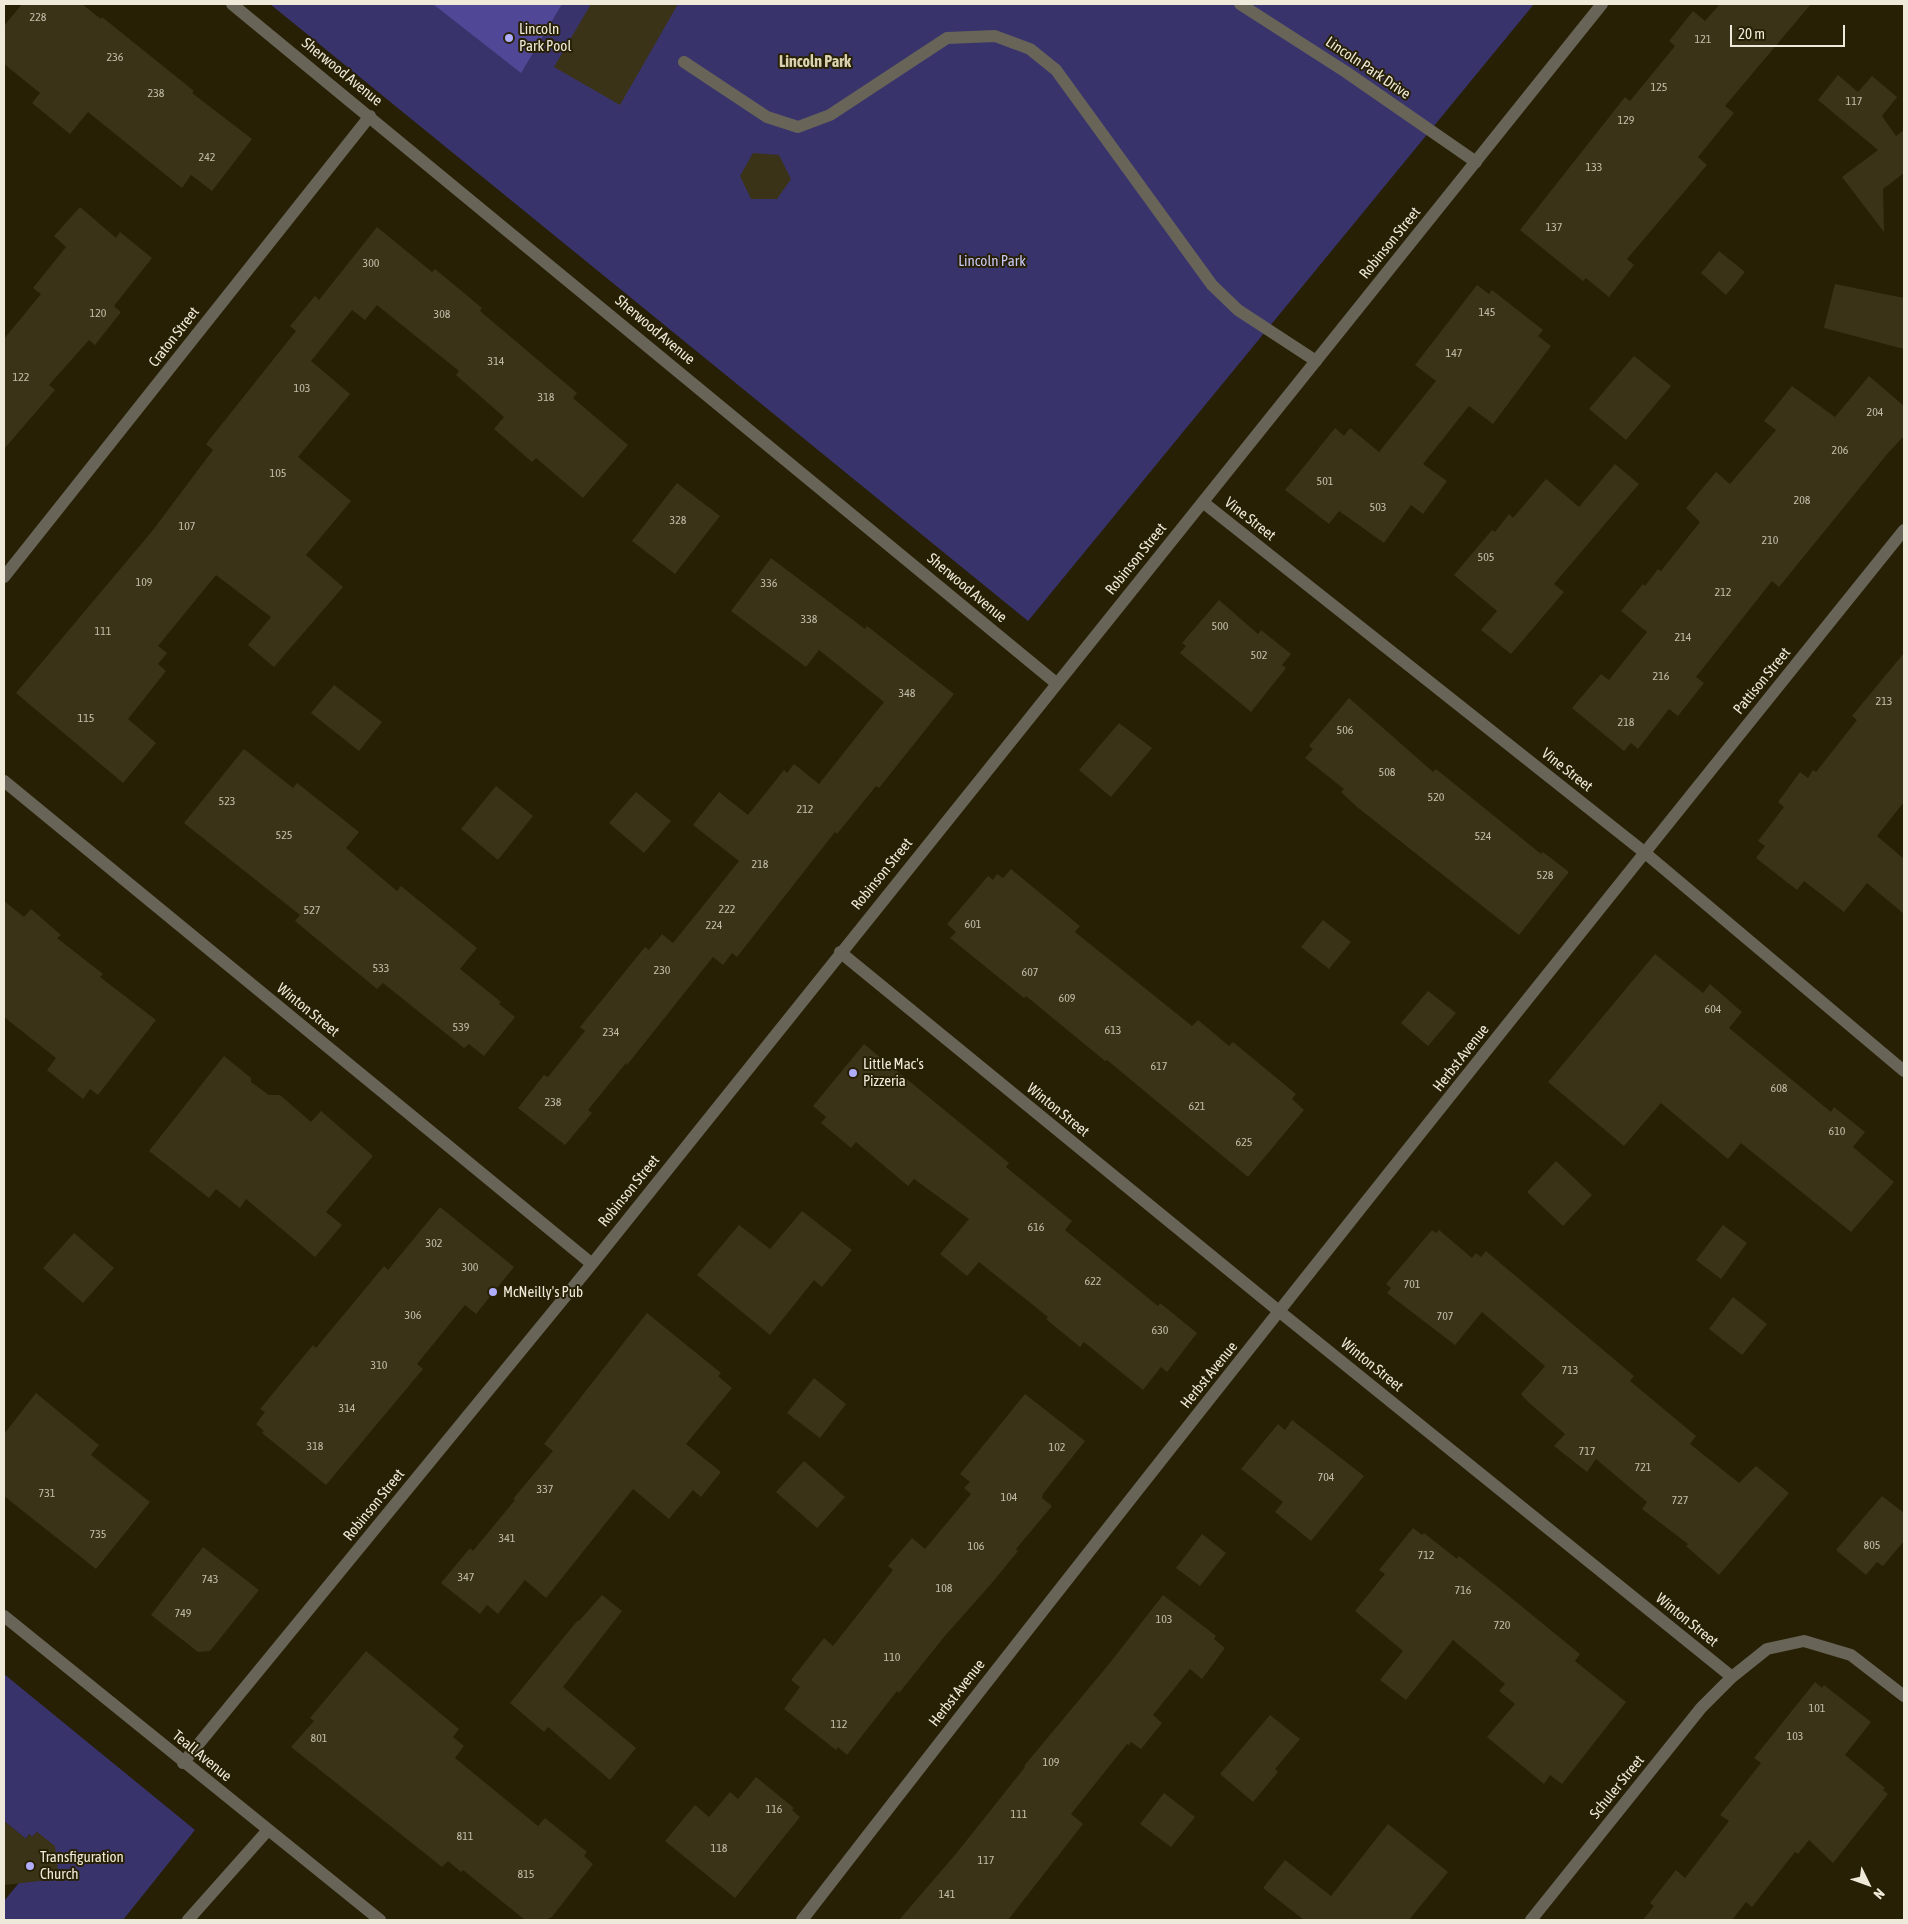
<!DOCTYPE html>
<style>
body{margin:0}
#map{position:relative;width:1908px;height:1924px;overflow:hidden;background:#272004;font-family:"Asap Condensed",sans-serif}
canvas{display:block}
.frame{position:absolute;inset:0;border:5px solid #eee9d9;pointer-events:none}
.north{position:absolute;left:1843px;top:1859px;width:50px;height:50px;-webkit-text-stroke:4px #272004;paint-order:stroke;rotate:132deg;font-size:14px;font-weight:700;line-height:20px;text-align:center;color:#eee9d9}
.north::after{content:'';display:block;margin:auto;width:18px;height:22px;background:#eee9d9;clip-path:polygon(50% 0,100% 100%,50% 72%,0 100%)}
.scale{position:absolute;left:1730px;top:25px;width:115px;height:22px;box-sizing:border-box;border:2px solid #eee9d9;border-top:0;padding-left:6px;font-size:15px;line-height:18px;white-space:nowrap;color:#eee9d9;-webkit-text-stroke:4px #272004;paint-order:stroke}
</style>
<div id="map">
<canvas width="1908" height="1924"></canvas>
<div class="frame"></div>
<div class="north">N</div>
<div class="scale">20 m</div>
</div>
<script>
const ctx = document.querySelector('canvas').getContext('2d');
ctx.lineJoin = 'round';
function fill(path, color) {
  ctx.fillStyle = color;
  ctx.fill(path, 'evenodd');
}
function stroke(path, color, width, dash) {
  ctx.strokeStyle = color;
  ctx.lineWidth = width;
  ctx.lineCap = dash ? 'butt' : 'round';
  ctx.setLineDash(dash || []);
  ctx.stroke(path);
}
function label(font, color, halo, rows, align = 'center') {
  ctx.font = font + ' "Asap Condensed",sans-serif';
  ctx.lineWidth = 4;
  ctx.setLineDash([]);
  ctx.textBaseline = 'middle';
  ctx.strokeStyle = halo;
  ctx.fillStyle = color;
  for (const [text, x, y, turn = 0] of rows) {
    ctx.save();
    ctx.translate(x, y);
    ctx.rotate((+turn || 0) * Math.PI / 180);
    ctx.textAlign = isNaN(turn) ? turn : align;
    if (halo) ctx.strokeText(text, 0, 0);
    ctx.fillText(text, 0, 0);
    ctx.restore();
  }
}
fill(new Path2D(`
 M270,4H1534L1028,621Z
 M4,1674L195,1830L123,1920H4V1901L28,1872L39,1881L49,1880L58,1871L49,1842L37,1832L32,1837L29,1834L26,1839L4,1821Z`), '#39336c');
fill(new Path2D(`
 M433,4H562L521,73Z`), '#504896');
fill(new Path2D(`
 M22,4H82L101,19L102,17L194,91L192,93L252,139L212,191L191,175L182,188L88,112L70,134L32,103L40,93L4,64V26Z
 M591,4H678L620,105L554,67Z
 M1720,4H1811L1725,106L1734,113L1698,157L1707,165L1627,259L1634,265L1609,297L1586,278L1583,281L1520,230L1625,97L1630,101L1675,46L1669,41L1693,11L1705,21Z
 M1838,75L1858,92L1872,76L1897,97L1882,116L1896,136L1904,130V173L1883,189L1884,232L1842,177L1878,150L1818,100Z
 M753,153L779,155L791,179L777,199H751L740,176Z
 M80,207L116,238L120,232L152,258L114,306L121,312L95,345L89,340L49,385L55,390L4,449V339L41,294L33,288L66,247L54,236Z
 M377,227L432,272L435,269L482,308L480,311L577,393L573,398L628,445L583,498L536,458L532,462L494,429L504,417L456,375L459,371L377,305L365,320L352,310L311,361L350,394L298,457L351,501L306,555L343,587L274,667L248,645L271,617L216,575L158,646L167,653L158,664L166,671L128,719L156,743L123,783L16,693L153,530L213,450L206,444L296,331L290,326L315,296L319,300Z
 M1719,251L1745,272L1726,295L1701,273Z
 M1835,284L1904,298V349L1824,328Z
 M1477,285L1489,294L1492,290L1543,330L1538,336L1551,346L1493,424L1469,406L1423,464L1447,481L1423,514L1411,505L1384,543L1339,511L1329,524L1285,490L1335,428L1344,436L1350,428L1379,452L1436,381L1415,365Z
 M1634,356L1671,386L1626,440L1589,409Z
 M1869,376L1904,406V436L1888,453L1779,587L1772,581L1696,677L1704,683L1678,716L1669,709L1638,749L1631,743L1624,751L1572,708L1601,674L1609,680L1647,632L1621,611L1643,584L1645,586L1658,569L1661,571L1700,522L1686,508L1716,472L1730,484L1776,430L1764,421L1792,386L1835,417Z
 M1615,464L1639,484L1554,584L1564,592L1511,654L1481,630L1497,611L1454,575L1492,530L1495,532L1509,514L1513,518L1546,479L1579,507Z
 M677,483L720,516L675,574L632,541Z
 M771,558L865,629L867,626L954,694L879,788L876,786L837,834L835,832L737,957L732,953L723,965L713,957L627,1065L626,1063L588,1110L592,1113L565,1145L518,1108L544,1075L548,1077L585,1031L580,1027L645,947L649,950L662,934L673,943L739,861L693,825L719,792L748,815L784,770L787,773L794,764L819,784L884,702L819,650L806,667L731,611Z
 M1219,600L1258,634L1261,630L1291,654L1282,665L1286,668L1251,712L1180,653L1186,646L1182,643Z
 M1904,653V802L1877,836L1904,859V914L1867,883L1844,912L1804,881L1797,890L1756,858L1765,846L1758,841L1784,807L1778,802L1800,772L1808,778L1813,770L1816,772L1857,720L1852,716Z
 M334,685L382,722L359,751L311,713Z
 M1349,698L1433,772L1436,769L1541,854L1543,852L1569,872L1519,935L1357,807L1341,792L1344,789L1305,758L1313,749L1309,746Z
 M1119,723L1152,748L1111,797L1079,770Z
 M244,749L293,788L297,783L359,832L346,848L397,891L401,886L477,948L460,969L501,1002L499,1004L515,1017L484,1056L469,1044L464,1048L383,983L377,989L295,921L300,915L184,823Z
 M496,786L533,816L498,860L461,829Z
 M636,792L671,821L644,853L609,823Z
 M1011,869L1080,926L1075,932L1192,1026L1198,1020L1229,1046L1233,1042L1296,1094L1292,1099L1304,1110L1248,1177L1107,1060L1105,1061L1026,996L1024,998L950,938L956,932L947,924L988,876L993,880L997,874L1003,878Z
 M4,901L24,917L31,909L61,935L57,938L103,974L100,977L156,1020L98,1095L90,1089L83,1099L47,1070L56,1058L4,1017Z
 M1323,920L1351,942L1329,969L1301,947Z
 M1655,954L1703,993L1710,984L1742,1012L1729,1028L1831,1112L1834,1107L1865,1132L1853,1147L1894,1182L1851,1232L1741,1143L1728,1159L1661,1103L1624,1146L1548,1082Z
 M1428,991L1456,1013L1428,1046L1401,1023Z
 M864,1044L1009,1163L1006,1167L1072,1221L1065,1230L1158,1306L1160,1303L1197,1333L1167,1372L1161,1367L1143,1390L1084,1342L1080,1347L1046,1319L1048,1317L979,1262L967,1276L940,1254L969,1219L914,1179L908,1186L856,1142L851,1148L821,1123L826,1117L813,1106Z
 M224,1056L251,1078V1082L269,1095H280L311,1122L321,1111L373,1156L326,1212L342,1225L315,1257L246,1199L240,1208L216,1189L209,1198L149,1151Z
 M1556,1161L1592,1195L1563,1226L1527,1192Z
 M440,1207L514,1267L476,1314L465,1305L417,1364L423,1369L326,1485L262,1433L264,1431L256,1424L265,1412L260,1409L313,1345L316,1348L384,1266L388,1270Z
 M802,1211L852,1250L822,1287L814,1280L770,1335L697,1275L739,1225L770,1249Z
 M1723,1225L1747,1243L1721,1279L1696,1260Z
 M1432,1230L1436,1233L1439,1230L1472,1258L1476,1253L1481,1257L1486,1251L1634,1376L1630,1381L1696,1436L1690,1444L1739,1483L1756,1466L1789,1493L1719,1575L1686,1546L1688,1544L1642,1509L1647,1502L1596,1459L1587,1472L1554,1446L1565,1434L1527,1401L1521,1394L1545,1366L1482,1312L1455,1345L1387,1293L1391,1288L1386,1284Z
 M74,1233L114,1268L83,1303L43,1268Z
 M1733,1297L1767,1324L1742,1355L1709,1329Z
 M647,1313L721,1373L718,1376L732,1388L686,1444L721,1472L701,1497L693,1490L669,1519L633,1489L546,1598L525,1580L498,1614L487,1605L480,1614L441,1583L470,1548L473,1551L515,1500L513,1499L553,1451L544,1444Z
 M814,1378L846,1404L820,1438L787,1413Z
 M36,1393L99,1445L91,1455L150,1502L96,1569L4,1496V1434Z
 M1025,1394L1085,1441L1043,1494L1042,1498L1052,1506L1016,1549L1018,1551L991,1584L944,1637L899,1693L897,1691L847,1755L838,1747L836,1750L784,1709L800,1687L791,1680L824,1638L833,1646L893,1570L888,1566L912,1538L925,1549L971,1494L964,1488L970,1482L960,1474Z
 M1292,1420L1364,1476L1311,1541L1275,1512L1283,1502L1241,1469L1278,1424L1285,1430Z
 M804,1461L845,1497L817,1528L776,1492Z
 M1882,1496L1904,1513V1541L1883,1566L1877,1562L1866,1575L1836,1550Z
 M1413,1528L1422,1535L1424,1533L1457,1559L1459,1556L1504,1592L1580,1654L1575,1661L1626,1702L1562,1784L1550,1775L1544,1784L1487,1737L1515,1704L1499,1691L1505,1684L1453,1640L1406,1700L1380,1680L1403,1651L1355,1611L1385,1574L1379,1570Z
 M1202,1534L1226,1553L1200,1586L1176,1568Z
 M203,1547L259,1590L210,1651L198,1652L151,1615Z
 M602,1595L622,1611L563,1687L636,1748L610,1780L548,1727L544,1732L510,1703L578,1620L579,1621Z
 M1163,1595L1216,1636L1214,1639L1225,1648L1202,1679L1190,1669L1153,1715L1162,1723L1141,1749L1131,1742L1129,1745L1127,1744L1071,1814L1083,1824L1008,1920H899L955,1855L1025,1767L1024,1766L1109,1664Z
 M366,1651L459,1729L453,1737L464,1746L455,1758L538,1826L545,1818L587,1852L584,1856L593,1864L552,1917L545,1920H525L463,1870L461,1872L448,1861L442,1867L291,1747L314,1721L310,1718Z
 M1815,1682L1822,1688L1824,1685L1871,1722L1845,1755L1885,1788L1883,1790L1888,1794L1833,1863L1809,1840L1798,1854L1795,1852L1752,1907L1746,1902L1732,1920H1643L1654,1906L1650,1903L1676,1870L1685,1878L1729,1821L1720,1815L1761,1763L1754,1758Z
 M1270,1715L1300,1739L1275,1769L1278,1772L1253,1802L1220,1774Z
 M756,1777L794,1808L792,1810L800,1817L735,1898L665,1841L695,1805L709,1817L730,1792L738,1799Z
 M1164,1793L1195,1817L1171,1847L1140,1824Z
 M4,1821L26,1839L29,1834L32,1837L37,1832L55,1846L58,1871L49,1880L4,1885Z
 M1388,1824L1448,1872L1409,1920H1304L1263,1888L1285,1860L1331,1896Z`), '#3b3317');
stroke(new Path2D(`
 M1240,4L1346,72L1476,162
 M684,62L767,117L798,127L830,115L947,38L995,36L1030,49L1056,70L1212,285L1238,310L1316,361`), '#686558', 12);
stroke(new Path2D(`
 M232,4L1056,683
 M1204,503L1644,852L1904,1071
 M4,577L370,116
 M4,781L592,1264
 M840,952L1280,1312L1732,1677
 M183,1763L592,1264L1602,4
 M188,1920L268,1830
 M802,1920C1163,1453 1533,991 1904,530
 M1531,1920L1701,1708L1732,1677L1767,1649L1804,1641L1851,1655L1904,1696`), '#686558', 12);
stroke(new Path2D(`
 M4,1616L380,1920`), '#686558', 12);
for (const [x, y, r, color] of [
 [509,38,5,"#b0aefa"],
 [853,1073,5,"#b0aefa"],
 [493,1292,5,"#b0aefa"],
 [30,1866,5,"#b0aefa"]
]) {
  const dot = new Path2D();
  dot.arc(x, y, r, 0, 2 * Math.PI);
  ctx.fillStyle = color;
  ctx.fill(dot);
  stroke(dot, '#272004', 2);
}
label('12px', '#c1bca8', null, [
 ["228",38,17],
 ["121",1703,39],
 ["236",115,57],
 ["125",1659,87],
 ["238",156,93],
 ["117",1854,101],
 ["129",1626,120],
 ["242",207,157],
 ["133",1594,167],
 ["137",1554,227],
 ["300",371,263],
 ["145",1487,312],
 ["120",98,313],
 ["308",442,314],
 ["147",1454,353],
 ["314",496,361],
 ["122",21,377],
 ["103",302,388],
 ["318",546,397],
 ["204",1875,412],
 ["206",1840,450],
 ["105",278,473],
 ["501",1325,481],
 ["208",1802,500],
 ["503",1378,507],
 ["328",678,520],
 ["107",187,526],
 ["210",1770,540],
 ["505",1486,557],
 ["109",144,582],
 ["336",769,583],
 ["212",1723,592],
 ["338",809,619],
 ["500",1220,626],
 ["111",103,631],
 ["214",1683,637],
 ["502",1259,655],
 ["216",1661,676],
 ["348",907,693],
 ["213",1884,701],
 ["115",86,718],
 ["218",1626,722],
 ["506",1345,730],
 ["508",1387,772],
 ["520",1436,797],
 ["523",227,801],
 ["212",805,809],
 ["525",284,835],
 ["524",1483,836],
 ["218",760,864],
 ["528",1545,875],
 ["222",727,909],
 ["527",312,910],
 ["601",973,924],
 ["224",714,925],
 ["533",381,968],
 ["230",662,970],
 ["607",1030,972],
 ["609",1067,998],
 ["604",1713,1009],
 ["539",461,1027],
 ["613",1113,1030],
 ["234",611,1032],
 ["617",1159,1066],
 ["608",1779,1088],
 ["238",553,1102],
 ["621",1197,1106],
 ["610",1837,1131],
 ["625",1244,1142],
 ["616",1036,1227],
 ["302",434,1243],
 ["300",470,1267],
 ["622",1093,1281],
 ["701",1412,1284],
 ["306",413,1315],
 ["707",1445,1316],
 ["630",1160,1330],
 ["310",379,1365],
 ["713",1570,1370],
 ["314",347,1408],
 ["318",315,1446],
 ["102",1057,1447],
 ["717",1587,1451],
 ["721",1643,1467],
 ["704",1326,1477],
 ["337",545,1489],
 ["731",47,1493],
 ["104",1009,1497],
 ["727",1680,1500],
 ["735",98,1534],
 ["341",507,1538],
 ["805",1872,1545],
 ["106",976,1546],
 ["712",1426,1555],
 ["347",466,1577],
 ["743",210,1579],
 ["108",944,1588],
 ["716",1463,1590],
 ["749",183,1613],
 ["103",1164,1619],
 ["720",1502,1625],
 ["110",892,1657],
 ["101",1817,1708],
 ["112",839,1724],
 ["103",1795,1736],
 ["801",319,1738],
 ["109",1051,1762],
 ["116",774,1809],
 ["111",1019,1814],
 ["811",465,1836],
 ["118",719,1848],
 ["117",986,1860],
 ["815",526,1874],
 ["141",947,1894]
]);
label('15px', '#eee9d9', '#272004', [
 ["Lincoln",519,29],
 ["Park Pool",519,46],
 ["Little Mac's",863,1064],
 ["Pizzeria",863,1081],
 ["McNeilly's Pub",503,1292],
 ["Transfiguration",40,1857],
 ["Church",40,1874]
], 'left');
label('15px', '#eee9d9', '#272004', [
 ["Lincoln Park Drive",1368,68,34],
 ["Sherwood Avenue",342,72,39],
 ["Robinson Street",1390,243,-51],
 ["Sherwood Avenue",655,330,40],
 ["Craton Street",174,337,-52],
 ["Vine Street",1250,519,38],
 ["Robinson Street",1136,559,-51],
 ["Sherwood Avenue",967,588,40],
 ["Pattison Street",1762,681,-51],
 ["Vine Street",1567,770,38],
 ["Robinson Street",882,874,-51],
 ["Winton Street",308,1010,39],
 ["Herbst Avenue",1461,1058,-52],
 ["Winton Street",1058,1110,39],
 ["Robinson Street",629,1191,-51],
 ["Winton Street",1372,1365,39],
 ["Herbst Avenue",1209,1375,-51],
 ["Robinson Street",374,1505,-51],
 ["Winton Street",1687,1620,39],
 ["Herbst Avenue",957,1693,-52],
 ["Teall Avenue",202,1756,39],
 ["Schuler Street",1617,1787,-51]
]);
label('15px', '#c6c6f3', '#272004', [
 ["Lincoln Park",992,261]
]);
label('bold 16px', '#dad1b0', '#272004', [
 ["Lincoln Park",815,62]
]);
</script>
